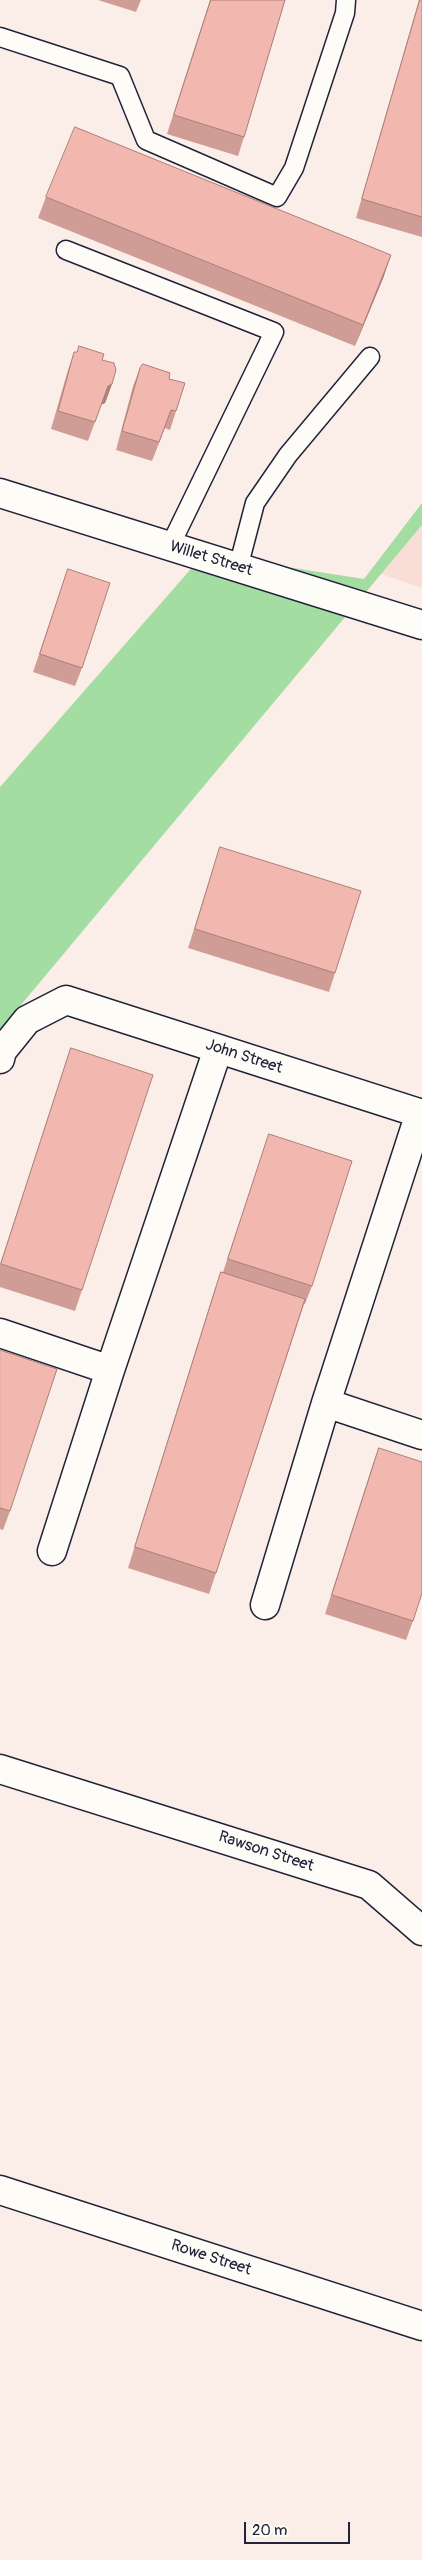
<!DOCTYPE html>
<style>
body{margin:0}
#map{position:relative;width:422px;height:2560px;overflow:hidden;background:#fbeee8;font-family:Pangolin,sans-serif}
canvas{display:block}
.scale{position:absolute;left:244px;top:2522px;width:106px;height:22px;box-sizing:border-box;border:2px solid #22223b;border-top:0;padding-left:6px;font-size:15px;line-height:18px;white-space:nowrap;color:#22223b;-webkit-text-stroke:4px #fdfcf7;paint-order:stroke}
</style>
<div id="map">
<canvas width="422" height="2560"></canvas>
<div class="scale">20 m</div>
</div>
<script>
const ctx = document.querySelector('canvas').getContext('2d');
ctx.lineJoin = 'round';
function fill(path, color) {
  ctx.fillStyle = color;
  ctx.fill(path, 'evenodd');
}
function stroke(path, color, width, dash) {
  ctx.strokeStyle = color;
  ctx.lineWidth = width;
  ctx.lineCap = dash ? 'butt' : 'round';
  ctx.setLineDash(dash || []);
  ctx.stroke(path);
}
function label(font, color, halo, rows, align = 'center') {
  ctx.font = font + ' Pangolin,sans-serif';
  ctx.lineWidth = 4.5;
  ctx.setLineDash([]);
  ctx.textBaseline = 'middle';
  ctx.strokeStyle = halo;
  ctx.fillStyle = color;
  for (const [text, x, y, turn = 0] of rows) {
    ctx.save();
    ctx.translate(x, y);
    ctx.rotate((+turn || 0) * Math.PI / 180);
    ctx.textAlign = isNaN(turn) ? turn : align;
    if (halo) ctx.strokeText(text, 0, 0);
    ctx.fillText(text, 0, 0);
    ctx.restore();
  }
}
fill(new Path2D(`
 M422,525V588L381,574Z`), '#f8ded7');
fill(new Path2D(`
 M422,503V525L0,1030V787L204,554L364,579Z`), '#a3dda2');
const service = new Path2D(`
 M0,37L120,76L146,140L277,197L294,168L345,13L346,0
 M66,250L274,332L170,546
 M238,568L255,503L288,455L370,357`);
const minor = new Path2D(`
 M0,1059L2,1051L27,1020L66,1000L422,1114
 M0,1333L110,1370L218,1049
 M326,1403L422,1435
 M52,1551L110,1370
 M265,1605L326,1403L420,1113
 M0,1769L369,1885L422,1931
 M0,2190L422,2326`);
const tertiary = new Path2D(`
 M0,493L422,625`);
stroke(service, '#22223b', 21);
stroke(minor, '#22223b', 31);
stroke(tertiary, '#22223b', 31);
stroke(service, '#fdfcf7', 18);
stroke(minor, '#fdfcf7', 28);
stroke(tertiary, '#fdfcf7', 28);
fill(new Path2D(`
 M98,0H141L136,12Z
 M210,0H285L244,137L238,156L167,134Z
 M419,0H422V237L356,218Z
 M46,197L384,276L355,346L38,218Z
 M74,352L102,360L112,384L105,403L101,405L88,441L51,429L68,370Z
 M140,368L169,379L176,411L170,430L165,428L152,461L116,450L133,386Z
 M68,569L82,668L75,686L33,672Z
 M220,847L335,973L329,992L188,948L214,866Z
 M71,1048L82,1290L75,1311L0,1287V1265L64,1069Z
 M269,1134L312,1286L305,1304H304L216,1573L209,1594L128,1568L214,1292L221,1272H223Z
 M0,1350L10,1511L3,1530L0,1529Z
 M379,1448L413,1621L406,1640L325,1614L372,1467Z`), '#d09d96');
fill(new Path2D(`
 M391,255L384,276L355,346L363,325Z
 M112,384L105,403L101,405L108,386Z`), '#a9807a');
const building = new Path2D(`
 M211,0H285L244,137L174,115Z
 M420,0H422V217L362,199Z
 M75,127L391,255L363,325L46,197Z
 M79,346L104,354L102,360L114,363L116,370L112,384L108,386L95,422L58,411L74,352H77Z
 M143,364L170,373L169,379L185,383L176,411L171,410L159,442L122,431L140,368Z
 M68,569L110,583L82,668L40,654Z
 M220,847L361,891L335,973L195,929Z
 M71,1048L153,1075L82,1290L1,1264Z
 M269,1134L352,1161L312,1286L228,1259Z
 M221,1272L305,1299L216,1573L135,1547Z
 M0,1350L57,1369L10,1511L0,1508Z
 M379,1448L422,1462V1593L413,1621L332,1595Z`);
fill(building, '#f2b7ae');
stroke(building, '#a9807a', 1);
label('16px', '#22223b', '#fdfcf7', [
 ["Willet Street",211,559,17],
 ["John Street",244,1057,18],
 ["Rawson Street",266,1852,18],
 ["Rowe Street",211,2258,18]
]);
</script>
